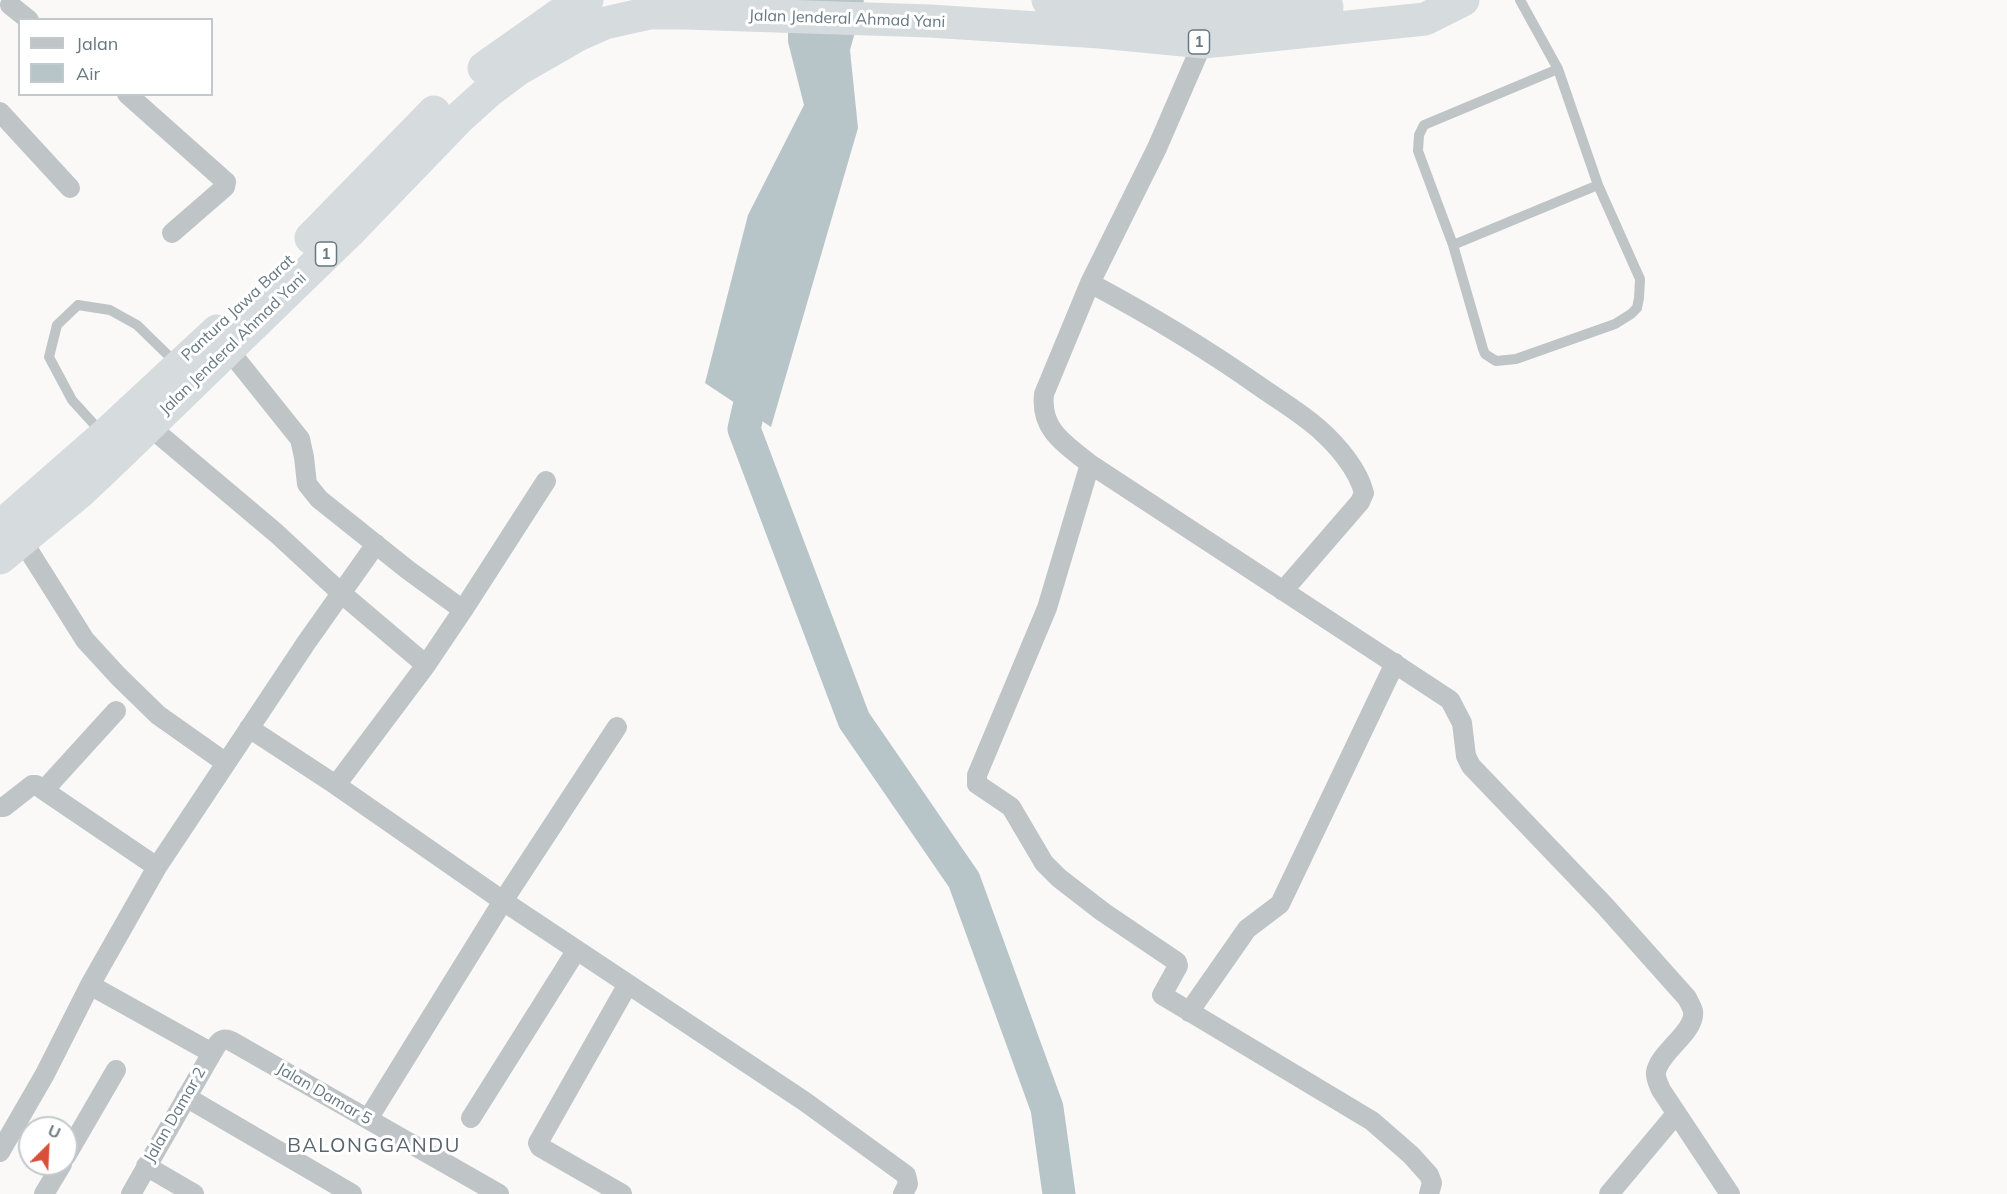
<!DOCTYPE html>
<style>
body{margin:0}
#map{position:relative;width:2007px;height:1194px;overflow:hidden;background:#faf9f8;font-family:Mulish,sans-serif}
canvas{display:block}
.legend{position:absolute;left:18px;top:18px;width:195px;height:78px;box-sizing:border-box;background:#fff;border:2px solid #c2c9cc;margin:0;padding:8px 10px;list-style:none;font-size:18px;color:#667880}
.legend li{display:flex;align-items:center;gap:12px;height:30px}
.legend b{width:30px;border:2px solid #c2c9cc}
.north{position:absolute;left:18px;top:1116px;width:60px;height:60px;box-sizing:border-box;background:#fff;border:2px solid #c2c9cc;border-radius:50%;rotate:24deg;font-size:16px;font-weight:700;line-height:24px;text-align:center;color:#667880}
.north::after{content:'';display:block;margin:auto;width:21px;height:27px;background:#d85039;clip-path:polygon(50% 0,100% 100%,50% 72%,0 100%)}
</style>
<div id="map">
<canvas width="2007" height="1194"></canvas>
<ul class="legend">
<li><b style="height:8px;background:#bfc4c7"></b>Jalan</li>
<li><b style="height:16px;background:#b8c5c8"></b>Air</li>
</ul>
<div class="north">U</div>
</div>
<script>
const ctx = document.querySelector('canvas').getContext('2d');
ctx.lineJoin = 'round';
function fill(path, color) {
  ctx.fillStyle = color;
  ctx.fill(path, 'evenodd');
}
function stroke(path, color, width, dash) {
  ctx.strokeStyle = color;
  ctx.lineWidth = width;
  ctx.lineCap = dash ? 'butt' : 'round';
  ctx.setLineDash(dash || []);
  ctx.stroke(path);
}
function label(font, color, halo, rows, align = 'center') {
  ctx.font = font + ' Mulish,sans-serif';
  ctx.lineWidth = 6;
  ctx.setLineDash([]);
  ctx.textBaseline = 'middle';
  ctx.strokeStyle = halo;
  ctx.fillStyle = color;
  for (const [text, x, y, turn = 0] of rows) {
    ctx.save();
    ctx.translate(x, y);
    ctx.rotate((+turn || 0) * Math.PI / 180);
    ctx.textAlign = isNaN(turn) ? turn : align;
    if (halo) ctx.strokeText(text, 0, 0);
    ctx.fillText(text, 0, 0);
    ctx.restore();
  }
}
fill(new Path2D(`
 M788,0H864L850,50L858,128L771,427L705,383L748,215L804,105L788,42Z`), '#b8c5c8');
stroke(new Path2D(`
 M758,367L744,429L854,720L964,880L1047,1108L1059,1194`), '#b8c5c8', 33);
stroke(new Path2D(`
 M1520,0L1558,69L1598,185L1640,279L1639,298L1637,308L1631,314L1615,324L1516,359L1496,361L1485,354L1483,349L1453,245L1418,151L1419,135L1424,125L1558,69
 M1453,245L1598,185
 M102,433L72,400L49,357L57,325L78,305L110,310L137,325L176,363`), '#bfc4c7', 10);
stroke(new Path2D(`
 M10,5L29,20
 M1206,35L1157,148L1090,283L1044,394C1040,430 1065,444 1090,464L1450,700L1462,723L1466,756L1471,766L1605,906L1687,998C1689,1002 1692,1007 1693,1011C1696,1032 1660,1051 1656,1072C1655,1078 1659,1085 1661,1090L1730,1194
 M127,94L226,182L225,187L172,233
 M0,112L70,188
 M1090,283C1148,314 1205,348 1259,386C1279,400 1301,413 1319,429C1337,445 1358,469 1364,493L1360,502L1283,591
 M228,349L300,439L304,457L307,484L319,499L408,570L463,610L426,665L336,785
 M149,426L276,533L341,593L426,665
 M1090,464L1047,608L977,775V784L1011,807L1044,863L1059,878L1103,912L1177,962L1178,966L1162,995L1372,1121L1411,1155L1429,1175L1432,1183L1429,1194
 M22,540L85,640L118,676L158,715L226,763
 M463,610L546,481
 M249,728L336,785L503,901L804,1101L906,1175L908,1184L903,1194
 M45,789L116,711
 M0,807H4L32,785H36L157,867
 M90,985L212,1053
 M1189,1012L1247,929L1280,904L1395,663
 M186,1097L352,1194
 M471,1118L576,951
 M368,1119L503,901L617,727
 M0,1152L45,1074L90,985L157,867L306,643L376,544
 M66,1156L116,1070
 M146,1166L194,1194
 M44,1194L62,1164
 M131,1194L212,1053C217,1045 220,1036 231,1041L499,1194
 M622,1194L540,1147L538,1143L628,984
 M1609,1194L1676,1114`), '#bfc4c7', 20);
stroke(new Path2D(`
 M1048,0L1213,16L1327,7
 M484,68L559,15L587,0
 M311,238L434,112
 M0,527L104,436L217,331
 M0,558L81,491L121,453L349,232L459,118L489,91L517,70L578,35L605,23L650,13H685L930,21L1100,32L1204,42L1425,19L1463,0`), '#d6dbde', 33);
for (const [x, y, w] of [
 [1199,42,21],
 [326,254,21]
]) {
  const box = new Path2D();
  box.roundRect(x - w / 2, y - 12, w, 24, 4.5);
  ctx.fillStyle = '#fff';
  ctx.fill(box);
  stroke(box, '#667880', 1.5);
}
label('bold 15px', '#667880', null, [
 ["1",1199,42],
 ["1",326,254]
]);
label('16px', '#667880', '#fff', [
 ["Jalan Jenderal Ahmad Yani",847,19,2],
 ["Pantura Jawa Barat",238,308,-43],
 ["Jalan Jenderal Ahmad Yani",233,344,-44],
 ["Jalan Damar 5",324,1094,30],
 ["Jalan Damar 2",175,1115,-60]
]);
ctx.letterSpacing = '1.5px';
label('20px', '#58656c', '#fff', [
 ["BALONGGANDU",374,1146]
]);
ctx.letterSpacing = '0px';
</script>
